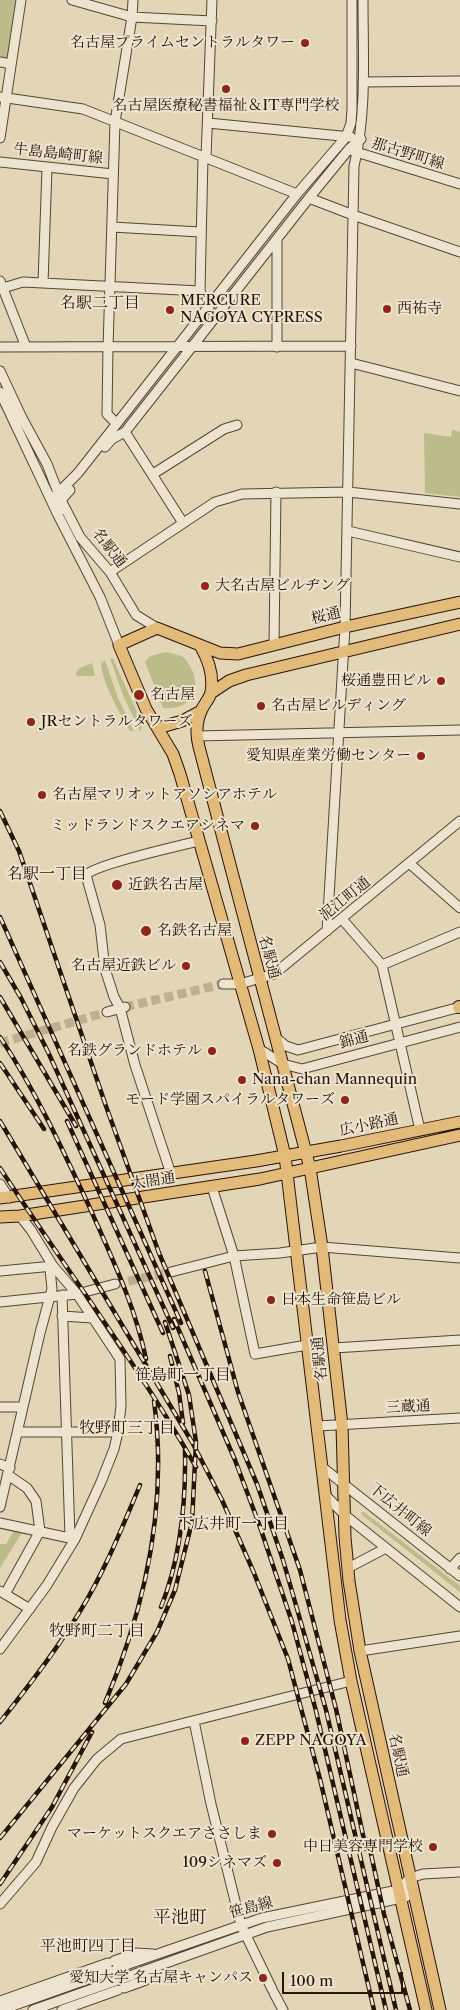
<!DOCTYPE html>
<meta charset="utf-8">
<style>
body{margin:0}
#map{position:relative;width:460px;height:2010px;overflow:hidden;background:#e3d6b6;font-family:"Libre Caslon Text",serif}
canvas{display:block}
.scale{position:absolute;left:282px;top:1972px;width:121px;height:22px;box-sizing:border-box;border:2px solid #2b1207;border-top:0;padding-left:6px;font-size:15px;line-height:18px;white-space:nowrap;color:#2b1207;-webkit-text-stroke:4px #ede4d0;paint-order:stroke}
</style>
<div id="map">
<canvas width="460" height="2010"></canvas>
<div class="scale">100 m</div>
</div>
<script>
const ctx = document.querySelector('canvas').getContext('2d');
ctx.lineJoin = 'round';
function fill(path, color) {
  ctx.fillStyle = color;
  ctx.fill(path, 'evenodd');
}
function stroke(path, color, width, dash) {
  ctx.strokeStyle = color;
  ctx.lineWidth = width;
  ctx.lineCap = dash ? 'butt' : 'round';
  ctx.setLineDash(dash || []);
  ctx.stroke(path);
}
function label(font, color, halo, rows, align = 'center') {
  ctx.font = font + ' "Libre Caslon Text","Noto Serif JP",serif';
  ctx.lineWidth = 4;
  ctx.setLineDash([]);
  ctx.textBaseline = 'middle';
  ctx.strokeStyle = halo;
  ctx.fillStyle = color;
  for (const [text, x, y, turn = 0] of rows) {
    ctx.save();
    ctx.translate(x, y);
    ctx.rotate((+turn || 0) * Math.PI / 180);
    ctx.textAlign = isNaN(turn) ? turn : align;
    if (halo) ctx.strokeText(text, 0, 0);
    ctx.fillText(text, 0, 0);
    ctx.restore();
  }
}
fill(new Path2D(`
 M0,0H16L7,57L0,58Z
 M452,430L460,432V497L425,493L424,433L451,437Z
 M166,652C171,653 176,654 181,656C187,659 190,666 193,672C201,695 187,710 163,708L145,662L150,656Z
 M110,658L113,659L143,725L140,731L123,695Z
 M105,660L118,698L134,731H130C120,713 103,685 101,664Z
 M92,663L95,676H77L76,672L80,668Z
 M361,1512H364L460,1586V1592L362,1515Z
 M15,1529L23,1531L0,1568V1544H6Z`), '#bbbc89');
stroke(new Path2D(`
 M125,1007L223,984
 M0,1043L107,1012
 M115,1284L171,1272`), '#beaf93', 9, [9, 4.5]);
const minor = new Path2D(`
 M72,0L132,17L212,21
 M0,62L11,64
 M363,82L460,81
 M0,97L83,109L297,194
 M208,123L351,137
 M0,138L21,0
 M353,151L460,184
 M203,157L200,291L208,308
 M206,158L212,0
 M0,162L113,174
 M309,198L353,215L460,252
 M112,227L200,232
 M0,281L26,347
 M43,283L47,168
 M3,288L23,282L200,291
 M0,347L351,346
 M277,347V240
 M351,363L460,391
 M0,371L22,418L47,464L61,500L80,537L110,572L136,615L157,628
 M0,392L58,515L100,597L119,645
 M116,423L107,414L108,348L115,122L132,17L133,0
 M125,432L183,523
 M105,447L112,439L125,432L309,198L349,149L361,139
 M153,474L224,429L237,425
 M51,500L78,473L297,194L346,137L351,123L352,109V0
 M58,515L61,500L70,490
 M348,531L460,557
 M110,572L215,502L242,494L348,492L460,504
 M274,644L276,492
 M197,736L460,730
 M409,863L460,908
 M342,919L382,965L420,1130
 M327,931L345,627L354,166C367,112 363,56 363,0
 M382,965L460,932
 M223,984H240L274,974L460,821
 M107,1012L125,1007
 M275,1037L286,1046L298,1050L460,1007
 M259,1049L283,1064L302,1069L460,1027
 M171,1174L135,1065L120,1008L114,997L105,969L100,925L86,875C94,865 182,845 199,841
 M0,1184L9,1198
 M212,1187L234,1256L255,1354L307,1345
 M0,1271L53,1266
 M171,1272L234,1256L280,1253L322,1247L460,1258
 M62,1295L70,1537
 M0,1302L77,1294L115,1284
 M62,1316L92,1318
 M334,1348L460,1340
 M0,1407H22
 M318,1426L460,1418
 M18,1432H118
 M0,1464L10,1468
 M322,1467L460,1576
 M326,1496L346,1516L460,1607
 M0,1507L40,1333L52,1289L50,1269L53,1266
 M0,1523L74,1539
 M348,1568L386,1548
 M450,1569L460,1558
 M0,1591L30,1609
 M5,1594L40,1531L36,1501L27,1488L8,1475
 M0,1649L47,1585L75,1539L101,1482L114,1449L118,1432L121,1406L120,1359L77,1294L53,1266L31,1230L20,1216
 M360,1651L460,1636
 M194,1721L211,1804L241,1925L272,1989
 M398,1890L410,1878L423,1874L460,1872
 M0,1904L36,1862L52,1827L74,1788L97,1759L121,1739L351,1681
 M114,1961L136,1953L153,1954
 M117,1968L262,1918L398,1890L414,1895
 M121,1979L267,1927L406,1897
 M124,1988L146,1980L155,1969
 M274,1993L283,2010
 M0,2001L108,1963
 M1,2010L111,1971
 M33,2010L115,1981
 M62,2010L118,1990`);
const major = new Path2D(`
 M201,647C209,661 214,675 211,692C210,698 205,703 202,709C196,721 196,735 199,747L310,1168L322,1247L342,1425L345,1537L349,1581L360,1651L440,2010
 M211,693L229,681L246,675L460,624
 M158,728L182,721L201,711
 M0,1198L256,1161L341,1146L460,1122
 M0,1217L20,1216L260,1179L460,1135
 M426,2010L351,1681L340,1620L285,1156L259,1049L180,774L173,754L146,709L119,645L157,628L220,653L238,654L345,627L460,602`);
const highway = new Path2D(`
 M459,1007H460`);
stroke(minor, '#594333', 11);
stroke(major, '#2b1207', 13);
stroke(highway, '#2b1207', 14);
stroke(minor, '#ede4d0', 9);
stroke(major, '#e2bb7b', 11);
stroke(highway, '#e2bb7b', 12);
const rail = new Path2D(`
 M0,811L19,851L32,889L107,1109L159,1253L257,1484L283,1560L326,1710L396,2010
 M0,917L181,1323
 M0,962L21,998L49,1054L173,1328
 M0,997L76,1126
 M0,1037C35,1090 62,1148 89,1206C111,1256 135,1305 146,1359
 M0,1063L44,1129
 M0,1121L192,1442L222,1500L254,1573L288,1659L302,1712L320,1779L374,2010
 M67,1121L163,1333
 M0,1168C65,1268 137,1363 196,1467
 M205,1271L238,1392L300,1570L336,1709L366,1849
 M174,1319L235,1460L259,1524L292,1622L316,1711L386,2010
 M170,1356L179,1393L183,1423
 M161,1607C181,1557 186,1503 185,1450
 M105,1703C146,1606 168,1505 154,1401
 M0,1722C28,1687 56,1651 79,1613C104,1573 122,1528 140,1485
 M0,1838L126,1684L157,1632L175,1590L192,1522L196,1442L189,1395L165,1322
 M368,1840L384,1914L410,2010
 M0,1884L52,1807L92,1732`);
stroke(rail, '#2b1207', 4.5);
stroke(rail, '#ede4d0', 2.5, [8]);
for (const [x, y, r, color] of [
 [305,43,5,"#8f2418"],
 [226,89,5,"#8f2418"],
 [387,309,5,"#8f2418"],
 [170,310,5,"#8f2418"],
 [205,586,5,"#8f2418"],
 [441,681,5,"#8f2418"],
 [139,695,6,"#8f2418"],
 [261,706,5,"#8f2418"],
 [31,722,5,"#8f2418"],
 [421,756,5,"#8f2418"],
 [42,795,5,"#8f2418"],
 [255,826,5,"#8f2418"],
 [117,885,6,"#8f2418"],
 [146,931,6,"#8f2418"],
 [186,966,5,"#8f2418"],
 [212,1051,5,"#8f2418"],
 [242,1080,5,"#8f2418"],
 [345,1100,5,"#8f2418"],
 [271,1300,5,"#8f2418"],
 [245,1741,5,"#8f2418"],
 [272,1834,5,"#8f2418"],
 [433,1847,5,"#8f2418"],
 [277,1863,5,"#8f2418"],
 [263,1978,5,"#8f2418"]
]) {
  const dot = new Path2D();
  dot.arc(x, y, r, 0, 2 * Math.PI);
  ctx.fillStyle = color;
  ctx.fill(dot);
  stroke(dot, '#ede4d0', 2);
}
label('15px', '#2b1207', '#ede4d0', [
 ["名古屋プライムセントラルタワー",295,43,"right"],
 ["名古屋医療秘書福祉＆IT専門学校",226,106,"center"],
 ["MERCURE",180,301],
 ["NAGOYA CYPRESS",180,318],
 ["西祐寺",397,309],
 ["大名古屋ビルヂング",215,586],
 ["桜通豊田ビル",431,681,"right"],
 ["名古屋",150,695],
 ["名古屋ビルディング",271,706],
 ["JRセントラルタワーズ",41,722],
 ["愛知県産業労働センター",411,756,"right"],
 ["名古屋マリオットアソシアホテル",52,795],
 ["ミッドランドスクエアシネマ",245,826,"right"],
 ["近鉄名古屋",128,885],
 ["名鉄名古屋",157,931],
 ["名古屋近鉄ビル",176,966,"right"],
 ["名鉄グランドホテル",202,1051,"right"],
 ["Nana-chan Mannequin",252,1080],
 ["モード学園スパイラルタワーズ",335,1100,"right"],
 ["日本生命笹島ビル",281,1300],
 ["ZEPP NAGOYA",255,1741],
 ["マーケットスクエアささしま",262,1834,"right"],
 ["中日美容専門学校",423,1847,"right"],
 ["109シネマズ",267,1863,"right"],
 ["愛知大学 名古屋キャンパス",253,1978,"right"]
], 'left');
label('15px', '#2b1207', '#ede4d0', [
 ["牛島島崎町線",58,154,6],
 ["那古野町線",408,154,17],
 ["名駅通",109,548,52],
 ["桜通",326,616,-14],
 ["泥江町通",345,899,-39],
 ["名駅通",269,957,75],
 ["錦通",354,1040,-15],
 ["広小路通",369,1125,-12],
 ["太閤通",153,1181,-9],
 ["名駅通",320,1359,-96],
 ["三蔵通",408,1407,-3],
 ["下広井町線",400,1510,39],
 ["名駅通",398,1755,78],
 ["笹島線",251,1908,-15]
]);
label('16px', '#2b1207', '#ede4d0', [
 ["名駅二丁目",100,303],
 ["名駅一丁目",47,874],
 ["笹島町一丁目",183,1375],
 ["牧野町三丁目",127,1428],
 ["下広井町一丁目",233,1524],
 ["牧野町二丁目",97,1631],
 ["平池町四丁目",88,1946]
]);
label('18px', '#2b1207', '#ede4d0', [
 ["平池町",180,1918]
]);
</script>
